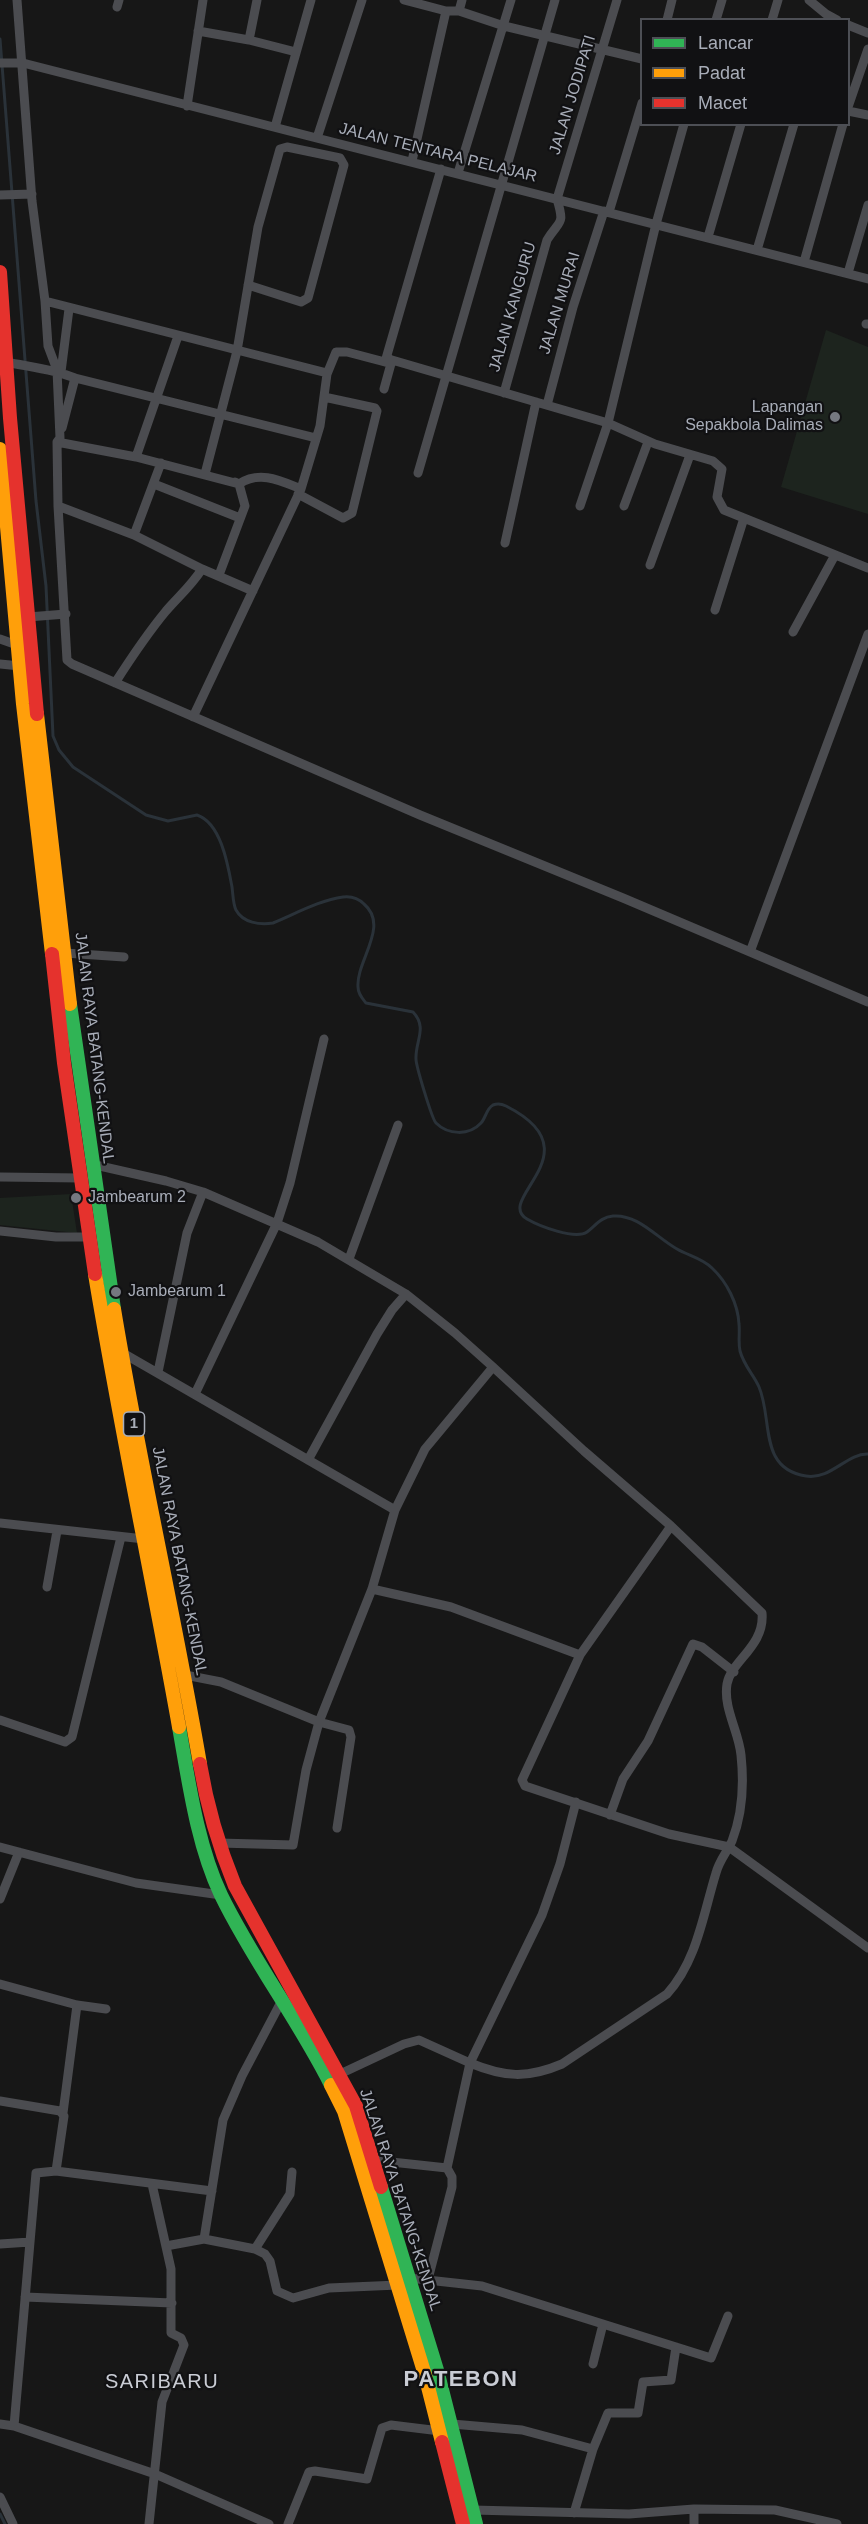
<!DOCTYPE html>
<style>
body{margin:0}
#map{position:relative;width:868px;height:2524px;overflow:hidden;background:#171717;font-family:Helvetica,sans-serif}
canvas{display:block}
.legend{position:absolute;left:640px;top:18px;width:210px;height:108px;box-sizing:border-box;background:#111113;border:2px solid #4d4f55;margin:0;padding:8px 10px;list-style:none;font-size:18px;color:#a8adb8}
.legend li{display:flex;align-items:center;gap:12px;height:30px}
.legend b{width:30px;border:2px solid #4d4f55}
</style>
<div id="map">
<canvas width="868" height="2524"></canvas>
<ul class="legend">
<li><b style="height:8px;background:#30b455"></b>Lancar</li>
<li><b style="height:8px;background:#ff9f0a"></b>Padat</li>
<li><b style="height:8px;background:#e5322d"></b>Macet</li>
</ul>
</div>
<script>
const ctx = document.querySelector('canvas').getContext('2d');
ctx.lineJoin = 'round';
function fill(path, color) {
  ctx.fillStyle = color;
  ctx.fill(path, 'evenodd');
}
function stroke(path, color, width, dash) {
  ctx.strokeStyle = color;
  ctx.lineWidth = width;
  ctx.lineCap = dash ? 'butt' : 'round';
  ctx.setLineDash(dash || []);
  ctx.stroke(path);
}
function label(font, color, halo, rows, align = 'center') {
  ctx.font = font + ' Helvetica,sans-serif';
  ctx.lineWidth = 4.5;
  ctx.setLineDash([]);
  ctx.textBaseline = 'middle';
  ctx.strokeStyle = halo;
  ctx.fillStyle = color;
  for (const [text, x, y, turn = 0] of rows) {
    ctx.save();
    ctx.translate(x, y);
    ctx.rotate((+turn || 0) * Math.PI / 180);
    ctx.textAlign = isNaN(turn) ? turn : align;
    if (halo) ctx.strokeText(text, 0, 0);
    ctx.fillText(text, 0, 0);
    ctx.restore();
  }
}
fill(new Path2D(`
 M826,330L868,347V514L781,487Z
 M71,1194L77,1233L0,1225V1198Z`), '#1d241e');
stroke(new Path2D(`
 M0,39L36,501L46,586L53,736L59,750L73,767L146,815L168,821L197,815C221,823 228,865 232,887C233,894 233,904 236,910C243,923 260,925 273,923C295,914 320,900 343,897C351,896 359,899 364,904C390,926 356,961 358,987C358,994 362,998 366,1003L413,1012C428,1028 415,1041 416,1059C416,1066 432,1119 436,1123C448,1135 469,1136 481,1123C486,1118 486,1109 493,1105C498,1103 502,1104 506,1106C597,1152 493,1199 527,1219C539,1226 575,1240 587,1232C596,1225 601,1217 613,1216C638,1214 657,1238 677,1249C689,1256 702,1258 712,1268C727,1282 738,1304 739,1324C740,1334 738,1342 740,1351C744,1366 754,1375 759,1387C773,1419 758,1469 806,1476C831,1480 847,1453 868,1454
 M0,2514L5,2524`), '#2a3239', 3);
stroke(new Path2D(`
 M17,0L32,201L45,301L48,346L57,370L60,438L57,442L58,506L67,660L72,664L420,815L623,898L868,1002
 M404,0L446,11
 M809,0L826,14L837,20
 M117,7L119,0
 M459,11L504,26L642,59
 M667,20L672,0
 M716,20L722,0
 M772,20L778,0
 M848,25L868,33
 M198,31L249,40L257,0
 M249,40L296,52
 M0,63H23L868,279
 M187,106L203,0
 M848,107L868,49
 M848,111L868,115
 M275,127L311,0
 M317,138L362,0
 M412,161L446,11H459L462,0
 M458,173L511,0
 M0,195L32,194
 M609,212L642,103
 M708,237L741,124
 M757,250L794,124
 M804,262L843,124
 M848,273L868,205
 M45,301L327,373
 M866,324H868
 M6,362C30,367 53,369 75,378L316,438
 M385,362L441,169
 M61,372L69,309
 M384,389L392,360
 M504,393L547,240C560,219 565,226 557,199L617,0
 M547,405L573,307L604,211
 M62,428L75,378
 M57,442L136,457L239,484L245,506L219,575
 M136,457L178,336
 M418,473L555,0
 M205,474L237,351L258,227L280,149L287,147L340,158L344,165L308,298L301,302L248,285
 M235,482L239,484C260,470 281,481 301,489
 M154,484L240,518
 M298,494L343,518L352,513L377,411L375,408L324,397
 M58,506L134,535L202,569L253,591
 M580,506L608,423L656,224L684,124
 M624,506L648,442
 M134,535L161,463
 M505,543L536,402
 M650,565L690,455
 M715,610L744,518
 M28,617L66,614
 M793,632L835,555
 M0,639L17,645
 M0,664L20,666
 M115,683C131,658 147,634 166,611C179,596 191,586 202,569
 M193,717L301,489L320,426L327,374L336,352H347L385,362L392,360L608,423L655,444L713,461L722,469L717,497L724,510L868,568
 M750,952L868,634
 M65,953L124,957
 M91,1164L166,1181L203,1192L318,1242L406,1294L455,1333L493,1367L584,1451L671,1526L762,1613C765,1646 731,1661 727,1684C723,1708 739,1732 741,1755C744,1783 742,1815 732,1841C727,1852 719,1861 716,1873C703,1915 697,1961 667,1994L562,2064C527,2079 504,2077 470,2063L447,2168
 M0,1177L81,1178
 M0,1231L56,1237H89
 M349,1259L398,1125
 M121,1352L395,1510
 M158,1372L187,1233L203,1192
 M195,1394L277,1223L290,1183L324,1039
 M308,1460L377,1334L392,1310L406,1294
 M0,1523L144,1539
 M671,1526L580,1655L522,1780L525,1786L669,1834L729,1847L868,1948
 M47,1587L57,1531
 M372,1589L451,1607L580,1655
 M185,1675L221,1682L319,1722L349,1730L351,1737L337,1828
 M0,1720L65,1742L72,1737L121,1537
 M610,1815L623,1779L648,1741L693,1644L702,1647L734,1672
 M219,1843L293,1845L306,1770L319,1722L372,1589L395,1510L425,1449L493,1367
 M0,1847L136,1883L221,1895
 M0,1899L19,1852
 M0,1984L77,2005L106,2009
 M340,2074L404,2044L419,2040L470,2063L542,1915L560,1864L576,1802
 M0,2101L60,2111L64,2116L56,2171L36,2173L14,2426L155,2474L269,2524
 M63,2113L77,2005
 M373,2160L447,2168L452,2177V2187L428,2279
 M56,2171L212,2191
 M204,2239L223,2120L242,2076L281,2002
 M0,2244L30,2242
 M166,2246L204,2239L255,2249L265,2254L270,2261L277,2291L293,2298L329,2288L398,2285
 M255,2249L290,2194L292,2172
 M409,2278L482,2286L711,2358L728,2316
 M25,2297L172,2303
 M593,2364L603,2324
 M0,2424L14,2426
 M452,2424L522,2430L593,2449
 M0,2497L13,2524
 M473,2510L629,2514L694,2509L775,2510L837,2524
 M574,2513L593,2449L608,2413H638L643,2382L671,2380L676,2347
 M149,2524L162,2402L184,2345L181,2338L171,2333V2269L152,2184
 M288,2524L309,2472L315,2471L367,2479L382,2428L391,2425L440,2431
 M694,2524V2509`), '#4b4c50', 9);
stroke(new Path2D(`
 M70,1004L114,1309
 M179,1727C189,1783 197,1844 221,1895C253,1961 298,2019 331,2085
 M381,2187L437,2370L476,2524`), '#30b455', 14);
stroke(new Path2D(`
 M0,449L23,704L52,954
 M37,714L70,1004
 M95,1274C120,1426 152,1576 179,1727
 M114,1309C139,1461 174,1612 200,1764
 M331,2085L344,2111L425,2375L442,2442`), '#ff9f0a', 14);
stroke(new Path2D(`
 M0,272L10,418L37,714
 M52,954L64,1063L95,1274
 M200,1764C207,1806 219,1847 235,1886L356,2106L381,2187
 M442,2442L463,2524`), '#e5322d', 14);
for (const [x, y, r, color] of [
 [835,417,6,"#757880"],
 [76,1198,6,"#757880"],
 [116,1292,6,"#757880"]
]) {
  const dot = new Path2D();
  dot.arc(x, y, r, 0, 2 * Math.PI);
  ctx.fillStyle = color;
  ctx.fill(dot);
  stroke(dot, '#111113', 2);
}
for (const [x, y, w] of [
 [134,1424,21]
]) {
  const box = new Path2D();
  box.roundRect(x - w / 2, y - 12, w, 24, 4.5);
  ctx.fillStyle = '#111113';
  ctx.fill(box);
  stroke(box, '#a8adb8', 1.5);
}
label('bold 15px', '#a8adb8', null, [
 ["1",134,1424]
]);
label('16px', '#a8adb8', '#111113', [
 ["JALAN JODIPATI",573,95,-73],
 ["JALAN TENTARA PELAJAR",438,153,14],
 ["JALAN MURAI",560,303,-73],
 ["JALAN KANGURU",513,307,-74],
 ["JALAN RAYA BATANG-KENDAL",94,1048,83],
 ["JALAN RAYA BATANG-KENDAL",179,1561,79],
 ["JALAN RAYA BATANG-KENDAL",400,2200,72]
]);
label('16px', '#a8adb8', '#111113', [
 ["Lapangan",823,408,"right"],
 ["Sepakbola Dalimas",823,426,"right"],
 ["Jambearum 2",88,1198],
 ["Jambearum 1",128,1292]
], 'left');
ctx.letterSpacing = '1.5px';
label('20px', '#c9ccd4', '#111113', [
 ["SARIBARU",162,2382]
]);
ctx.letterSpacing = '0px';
ctx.letterSpacing = '1.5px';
label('bold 22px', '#c9ccd4', '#111113', [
 ["PATEBON",461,2380]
]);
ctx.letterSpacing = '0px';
</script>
